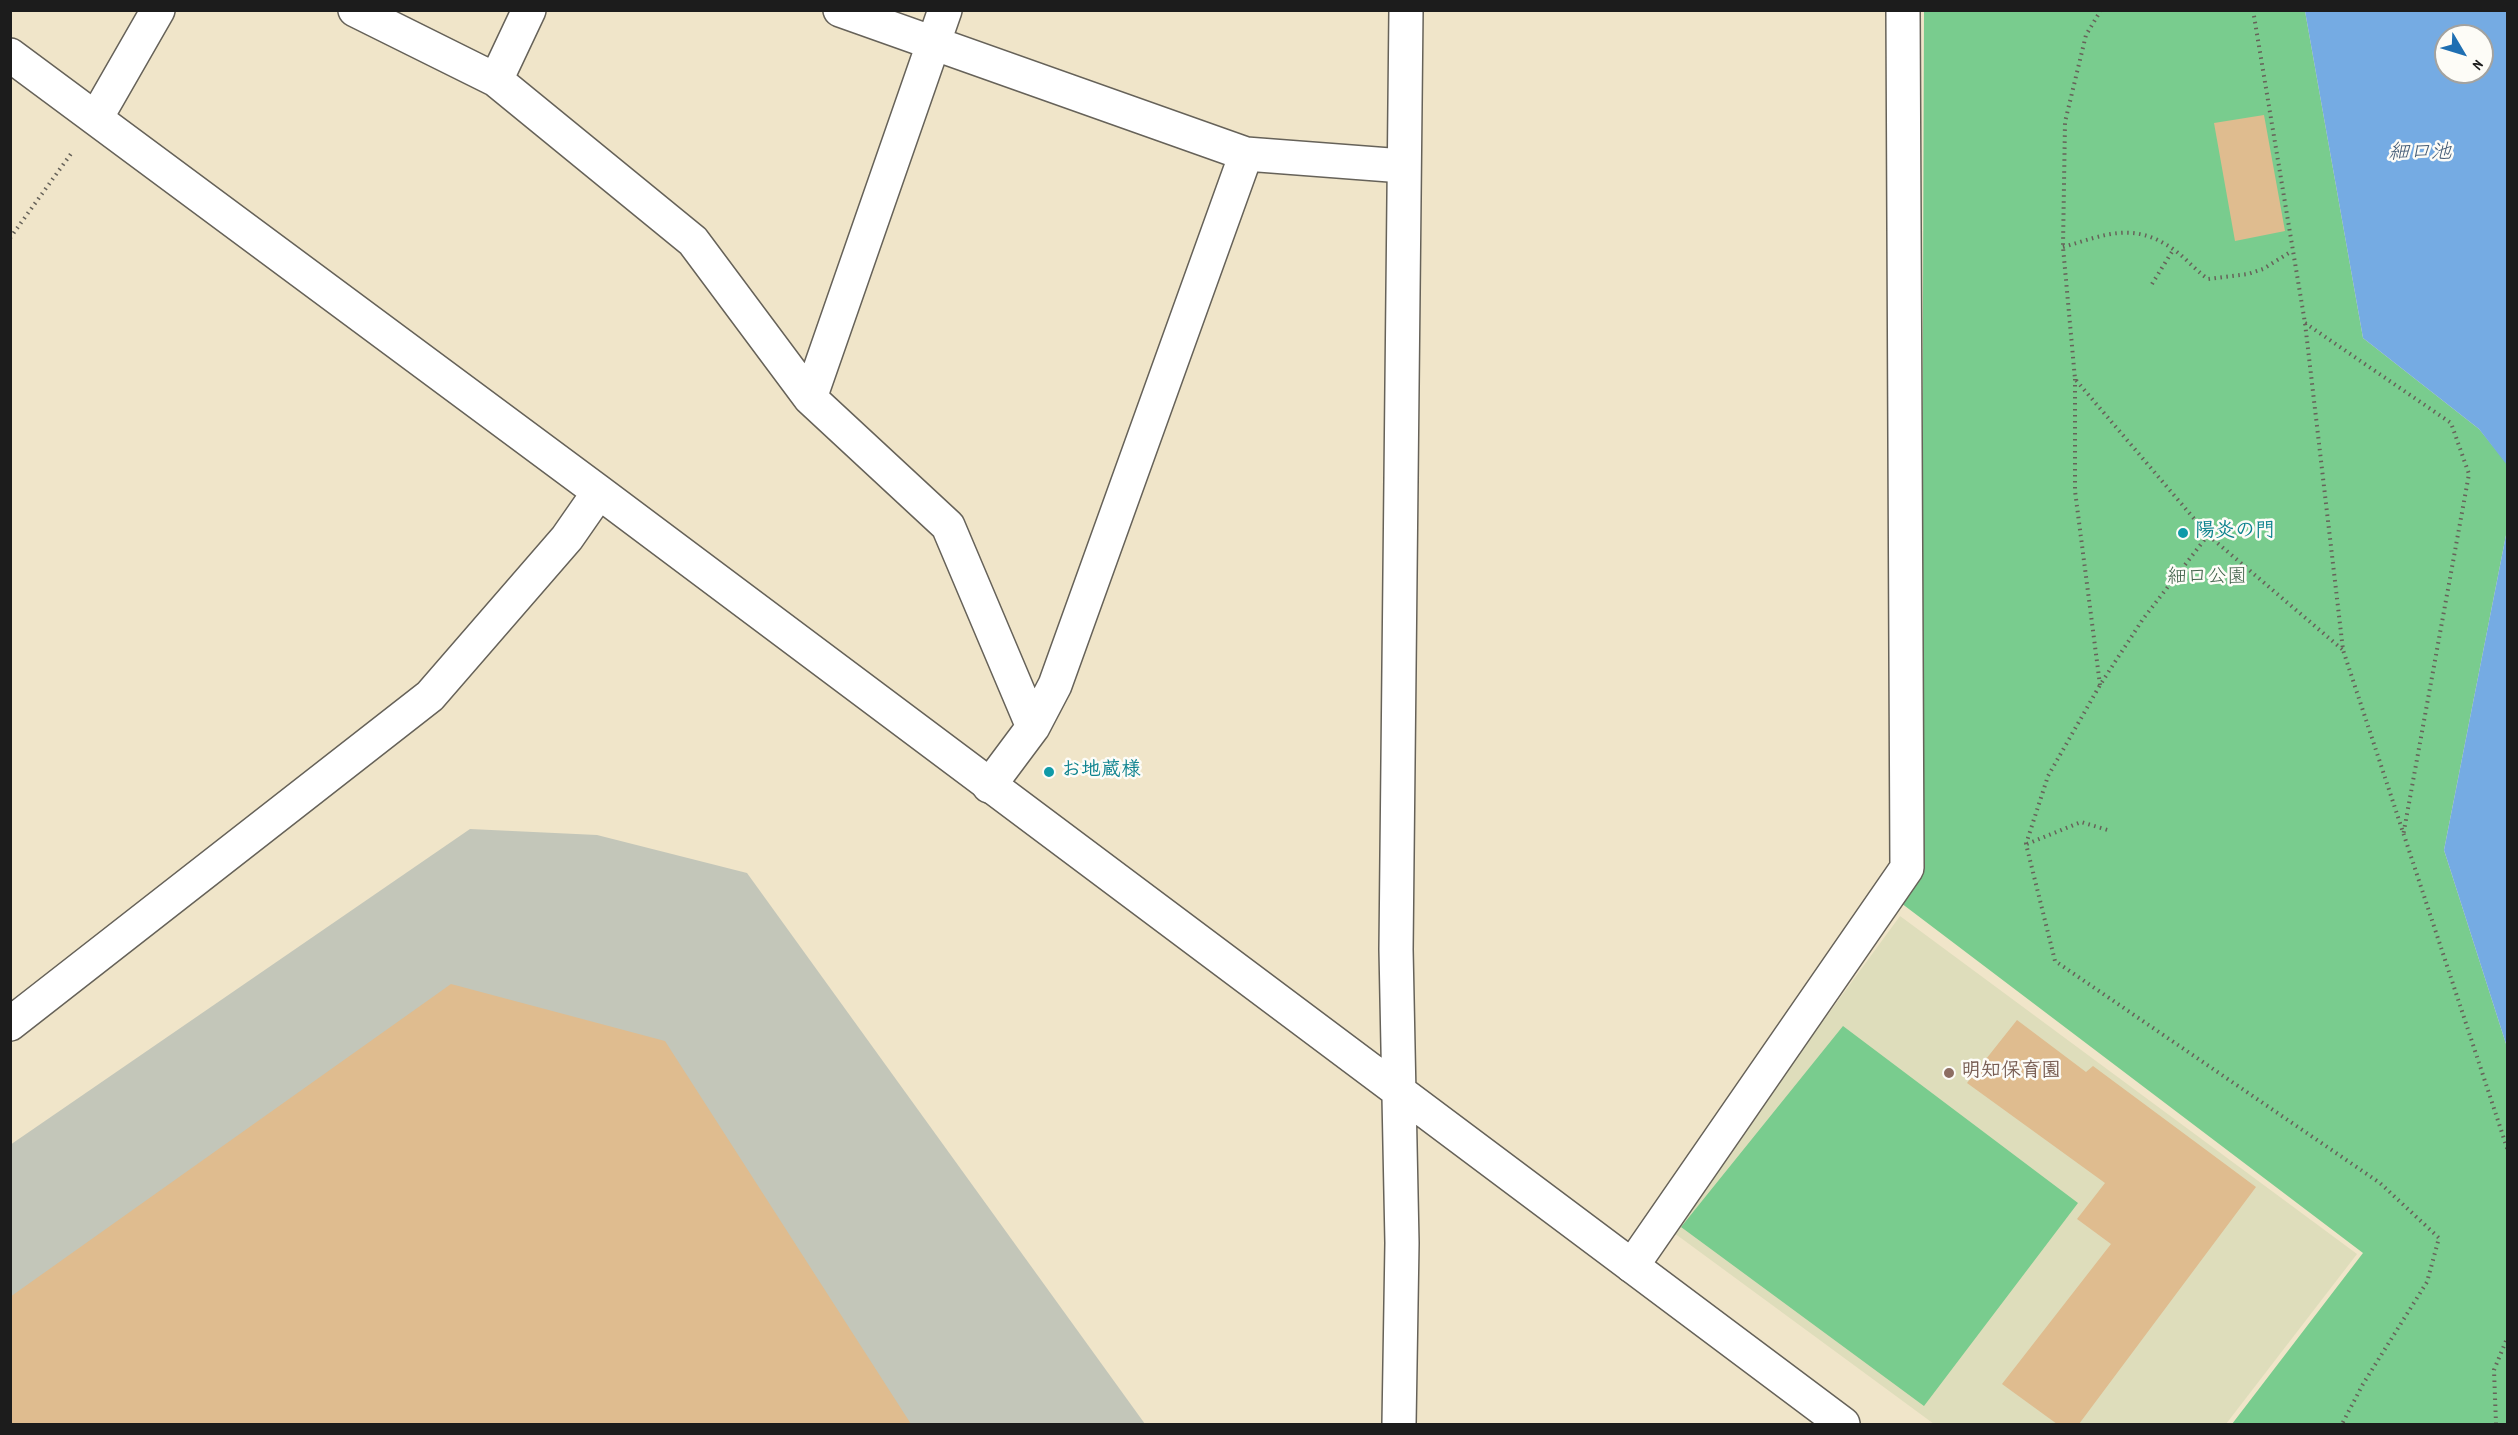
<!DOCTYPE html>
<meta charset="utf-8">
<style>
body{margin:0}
#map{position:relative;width:2518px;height:1435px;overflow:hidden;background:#f0e5c9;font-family:Dekko,sans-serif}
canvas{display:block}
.frame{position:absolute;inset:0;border:12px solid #1c1c1c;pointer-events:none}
.north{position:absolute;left:2434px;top:24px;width:60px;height:60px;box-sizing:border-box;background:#fdfcf7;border:2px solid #a3a29f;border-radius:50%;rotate:128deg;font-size:16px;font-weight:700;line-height:24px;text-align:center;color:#1c1c1c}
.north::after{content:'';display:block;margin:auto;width:21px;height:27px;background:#1f6fb2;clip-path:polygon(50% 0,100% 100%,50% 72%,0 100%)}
</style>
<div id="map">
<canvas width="2518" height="1435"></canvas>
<div class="frame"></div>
<div class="north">N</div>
</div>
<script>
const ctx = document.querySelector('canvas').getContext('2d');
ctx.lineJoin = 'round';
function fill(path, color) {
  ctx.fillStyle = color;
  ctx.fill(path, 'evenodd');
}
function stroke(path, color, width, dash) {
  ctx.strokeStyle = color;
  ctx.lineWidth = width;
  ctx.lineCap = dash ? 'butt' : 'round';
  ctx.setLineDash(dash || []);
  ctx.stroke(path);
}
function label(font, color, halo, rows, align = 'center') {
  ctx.font = font + ' Dekko,"Klee One",sans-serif';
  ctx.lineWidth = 5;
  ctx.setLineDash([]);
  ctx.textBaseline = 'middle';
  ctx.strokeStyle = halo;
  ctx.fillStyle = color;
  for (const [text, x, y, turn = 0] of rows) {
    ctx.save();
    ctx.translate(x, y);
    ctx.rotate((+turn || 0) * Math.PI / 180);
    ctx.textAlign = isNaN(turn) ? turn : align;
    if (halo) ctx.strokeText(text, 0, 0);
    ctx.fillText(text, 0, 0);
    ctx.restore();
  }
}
fill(new Path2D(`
 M1900,916L2357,1254L2226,1424H1934L1670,1230Z`), '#deddbb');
fill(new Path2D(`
 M470,829L597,835L747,873L1145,1424H11L10,1145Z`), '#c3c6b9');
fill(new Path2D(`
 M1924,11H2305L2363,338L2479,429L2507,463V530L2444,850L2507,1047V1424H2232L2363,1253L1901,903L1921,873Z
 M1843,1026L2078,1203L1924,1406L1681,1227Z`), '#79cc8e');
fill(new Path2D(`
 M2305,11H2507V465L2479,429L2363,338ZM2446,36H2482V72H2446Z
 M2507,530L2508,1047H2507L2444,850Z`), '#75abe3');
fill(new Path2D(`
 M2264,115L2285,231L2235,241L2214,123Z
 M451,984L665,1041L911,1424H10V1297Z
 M2017,1020L2086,1072L2093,1066L2256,1187L2079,1424H2057L2002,1384L2111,1244L2077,1219L2105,1183L1967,1083Z`), '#dfbc8f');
const street = new Path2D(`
 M355,10L496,80L693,241L810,398L948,526L1033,727
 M840,10L1246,154L1403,166
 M496,80L529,10
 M96,118L158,10
 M810,398L945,10
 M989,786L1033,727L1055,685L1246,154
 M1632,1266L1907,868L1903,10`);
const secondary = new Path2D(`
 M10,55L599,492L1843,1424
 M10,1024L430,696L567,538L599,492
 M1399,1424L1402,1243L1396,949L1406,10`);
stroke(street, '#666259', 36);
stroke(secondary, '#666259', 36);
stroke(new Path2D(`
 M2101,10L2086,35L2065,122L2063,247L2075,379L2208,535L2343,650
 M2253,10L2305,323L2343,650L2508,1151
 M10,238L73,151
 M2063,247C2105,235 2133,221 2173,249C2186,258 2195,270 2208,279L2248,274L2263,269L2292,251
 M2152,284L2173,250
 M2305,323L2451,423L2469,474L2403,836
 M2075,379V491L2100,685
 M2208,535L2143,619L2100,685L2048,776L2026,844L2055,961L2380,1183L2439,1238L2427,1282L2363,1384L2342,1424
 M2027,844L2081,822L2111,831
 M2496,1424L2494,1370L2508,1336`), '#666259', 4, [1.5, 4.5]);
stroke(street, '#fff', 33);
stroke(secondary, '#fff', 33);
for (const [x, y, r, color] of [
 [2183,533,6,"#0f9aa8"],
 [1049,772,6,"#0f9aa8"],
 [1949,1073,6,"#8d6e63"]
]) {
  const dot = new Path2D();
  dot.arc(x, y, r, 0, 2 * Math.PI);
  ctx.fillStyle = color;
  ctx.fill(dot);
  stroke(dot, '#fdfcf7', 2);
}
label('bold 20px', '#0d838f', '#fdfcf7', [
 ["陽炎の門",2195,533],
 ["お地蔵様",1061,772]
], 'left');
label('20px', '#41624a', '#fdfcf7', [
 ["細口公園",2207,579]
]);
label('bold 20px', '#785e54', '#fdfcf7', [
 ["明知保育園",1961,1073]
], 'left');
label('italic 21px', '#445c76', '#fdfcf7', [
 ["細口池",2420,155]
]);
</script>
